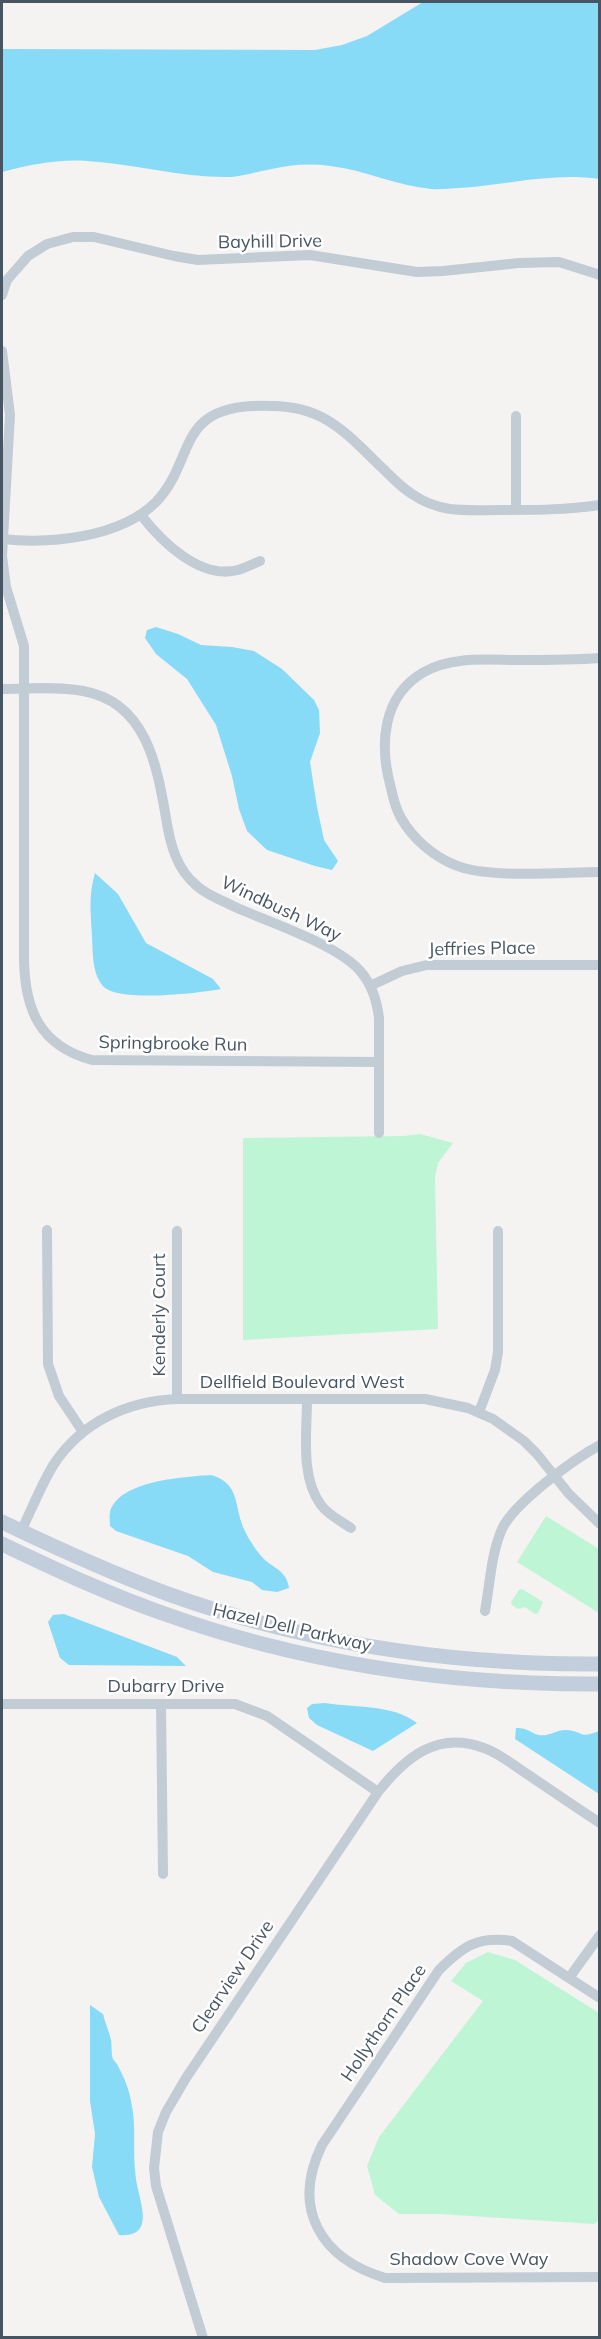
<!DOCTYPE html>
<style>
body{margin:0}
#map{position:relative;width:601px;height:2339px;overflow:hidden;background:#f5f2f2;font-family:Mulish,sans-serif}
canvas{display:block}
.frame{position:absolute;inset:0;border:3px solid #475562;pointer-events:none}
</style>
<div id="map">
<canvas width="601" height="2339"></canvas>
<div class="frame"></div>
</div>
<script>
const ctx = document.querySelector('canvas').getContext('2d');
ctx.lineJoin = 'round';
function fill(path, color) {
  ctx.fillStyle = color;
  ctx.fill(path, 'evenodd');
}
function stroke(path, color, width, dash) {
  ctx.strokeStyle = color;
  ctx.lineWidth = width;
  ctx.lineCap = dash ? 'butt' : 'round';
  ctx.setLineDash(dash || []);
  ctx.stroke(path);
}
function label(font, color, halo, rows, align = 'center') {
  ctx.font = font + ' Mulish,sans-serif';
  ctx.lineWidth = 5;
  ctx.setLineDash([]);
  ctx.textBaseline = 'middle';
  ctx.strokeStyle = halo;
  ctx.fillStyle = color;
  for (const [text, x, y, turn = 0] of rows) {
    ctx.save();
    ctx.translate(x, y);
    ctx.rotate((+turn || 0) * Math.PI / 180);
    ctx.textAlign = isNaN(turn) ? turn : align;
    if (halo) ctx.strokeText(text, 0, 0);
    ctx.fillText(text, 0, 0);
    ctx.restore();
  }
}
fill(new Path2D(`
 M420,1134L453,1143L438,1163L435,1178L438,1329L243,1340V1138L404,1136Z
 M546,1516L599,1549V1613L517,1562Z
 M522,1589L543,1602L538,1613L535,1614L525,1607L518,1609L512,1605L511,1602L519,1590Z
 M488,1952L515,1960L599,2013L600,2220L594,2224L440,2214H399L375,2195L367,2166L379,2137L483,2001L451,1981L466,1963Z`), '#bef5d5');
fill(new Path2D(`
 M423,2H599V179C552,172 507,185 459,188C451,188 441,190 432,189C397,186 365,170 330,166C309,163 288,165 267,170C256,172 243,176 231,177C182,178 135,164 87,161C58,159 29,165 2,172V49L315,50L342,45L367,36Z
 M156,627L178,634L201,645L232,647L254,651L282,669L314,700L319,710L320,733L310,762L317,807L324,840L338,861L332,870L315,866L267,850L247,831L239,809L232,776L216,725L187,679L156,654L145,638L147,630Z
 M95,873L118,894L146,943L213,979L221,989C199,993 118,1003 103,986C92,973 93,954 92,937C91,913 88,897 95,873Z
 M211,1475C242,1484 233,1508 245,1531C249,1540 259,1555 266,1561C278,1570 287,1573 289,1588L277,1592L262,1590L252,1582L213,1572L188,1556L116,1531L110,1526C110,1522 109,1516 110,1512C119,1480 185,1477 211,1475Z
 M64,1614L177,1657L186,1666L69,1665L60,1658L48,1622L53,1615Z
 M325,1703C354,1708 393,1704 417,1723L373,1751L317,1725L309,1718L307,1708L312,1704Z
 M516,1728C529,1728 530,1733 539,1735C549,1737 557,1729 567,1730C585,1732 578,1739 599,1731V1794L515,1739Z
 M90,2005L103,2014C105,2023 109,2031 111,2040C112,2045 111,2055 113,2059C114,2061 117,2063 118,2066C124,2077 129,2089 131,2101C137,2127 132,2153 136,2179C139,2201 157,2238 119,2235L99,2197L92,2167L95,2134L90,2101Z`), '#87dbf6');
stroke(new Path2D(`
 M2,295L7,280L28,256L47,244L73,237H94L174,256L198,260L310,255L417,272L443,271L519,263L559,262L600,275
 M2,351L10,415L2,556L6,587L24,646V960C25,1010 40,1046 92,1060L379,1062
 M516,416V510
 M141,515C161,541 200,580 238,570C245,568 253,564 260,561
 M2,539C50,544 120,538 156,502C195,461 176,410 252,406C316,403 335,421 378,464C389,474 399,486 412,494C422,501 437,507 450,509C466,511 483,510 500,510C533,510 566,510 600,505
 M600,658C572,660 545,660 518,660C487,660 452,656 424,672C382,696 379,745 391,788C393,798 396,809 401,818C413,839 433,856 455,865C487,879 563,872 600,872
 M2,689C28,689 57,686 83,691C146,702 157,765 166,818C170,843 176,869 197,886C207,895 221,900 233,906C267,922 338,944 361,972C372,985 377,1001 379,1018V1133
 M370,986L402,971L427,965H600
 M47,1230L48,1364L59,1396L83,1432
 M177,1231V1399
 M307,1399C307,1432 300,1477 321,1505C328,1515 341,1521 351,1528
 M479,1412L495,1370L498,1352V1231
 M21,1531C32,1509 41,1485 54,1464C82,1422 127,1401 177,1399H425L468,1408L493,1419L524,1441L537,1454L569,1494L600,1524
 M485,1611C490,1584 491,1554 502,1529C514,1503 574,1459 600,1445
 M2,1704H235L267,1716L378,1792
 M161,1704L163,1874
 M569,1978L600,1935
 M600,1998L512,1941C478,1936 463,1946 439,1970L322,2145C291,2208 320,2258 385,2278L600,2277
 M203,2338L156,2186L154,2168L158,2132L166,2112L186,2078L378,1792C405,1758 437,1730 484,1748C499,1753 513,1765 527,1774C551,1790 575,1807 600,1823`), '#c2ccd5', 10);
stroke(new Path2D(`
 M2,1522C56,1548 111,1573 168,1594C307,1644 452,1665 600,1664
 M2,1544C55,1569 109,1595 165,1614C305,1664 451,1685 600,1684`), '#c3cedc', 15);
label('18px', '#475562', '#fff', [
 ["Bayhill Drive",270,242,-1],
 ["Windbush Way",281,909,25],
 ["Jeffries Place",482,949,-1],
 ["Springbrooke Run",173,1044,1],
 ["Kenderly Court",160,1315,-90],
 ["Dellfield Boulevard West",302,1383],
 ["Hazel Dell Parkway",292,1628,13],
 ["Dubarry Drive",166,1687],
 ["Clearview Drive",233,1977,-56],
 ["Hollythorn Place",384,2023,-56],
 ["Shadow Cove Way",469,2260]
]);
</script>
